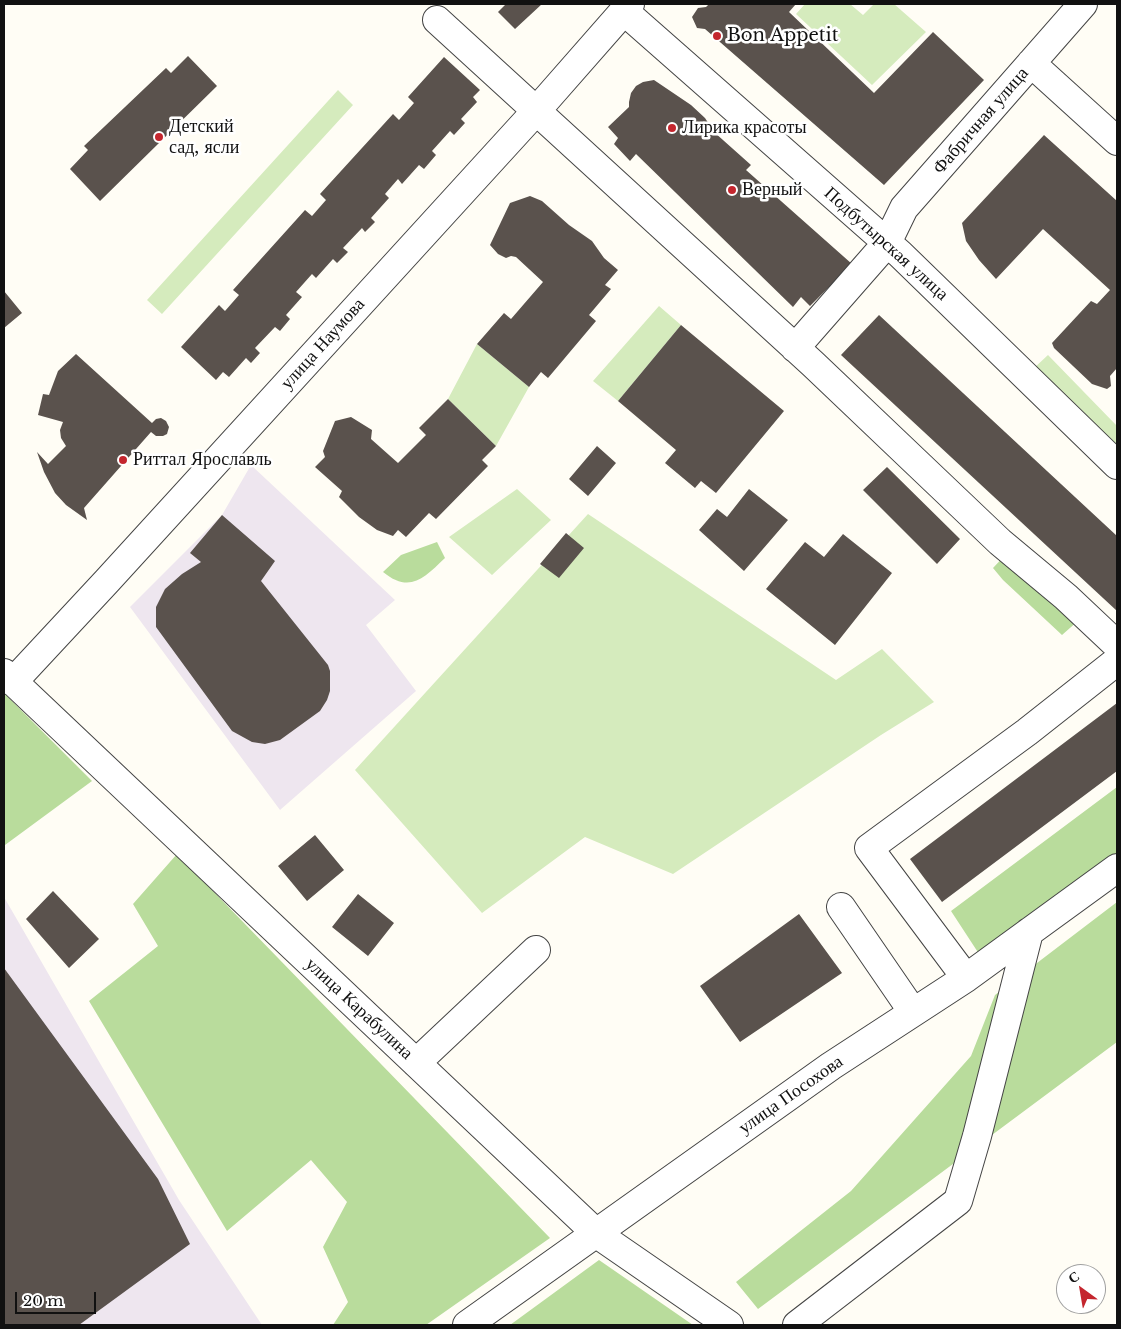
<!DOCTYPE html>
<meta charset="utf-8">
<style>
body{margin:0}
#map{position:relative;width:1121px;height:1329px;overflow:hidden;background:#fffdf5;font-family:"Libre Baskerville",serif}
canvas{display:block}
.frame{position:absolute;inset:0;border:5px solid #111;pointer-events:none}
.north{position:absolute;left:1056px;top:1264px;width:50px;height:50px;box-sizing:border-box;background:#fff;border:1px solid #a0a0a0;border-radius:50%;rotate:328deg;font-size:14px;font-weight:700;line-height:20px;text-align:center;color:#111}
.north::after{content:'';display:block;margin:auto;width:18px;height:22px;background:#c4262e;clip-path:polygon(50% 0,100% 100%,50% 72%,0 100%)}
.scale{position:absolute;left:15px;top:1292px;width:81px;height:22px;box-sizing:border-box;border:2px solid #111;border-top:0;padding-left:6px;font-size:15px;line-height:18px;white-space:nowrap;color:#111;-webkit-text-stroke:4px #fff;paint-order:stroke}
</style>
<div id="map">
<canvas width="1121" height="1329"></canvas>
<div class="frame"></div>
<div class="north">С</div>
<div class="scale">20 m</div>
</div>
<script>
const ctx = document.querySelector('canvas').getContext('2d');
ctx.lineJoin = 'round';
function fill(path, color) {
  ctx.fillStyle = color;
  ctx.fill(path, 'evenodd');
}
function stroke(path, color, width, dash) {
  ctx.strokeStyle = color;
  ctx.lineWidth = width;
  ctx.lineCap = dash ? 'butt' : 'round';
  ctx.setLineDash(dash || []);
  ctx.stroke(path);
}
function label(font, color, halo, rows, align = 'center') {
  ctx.font = font + ' "Libre Baskerville",serif';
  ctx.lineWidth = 5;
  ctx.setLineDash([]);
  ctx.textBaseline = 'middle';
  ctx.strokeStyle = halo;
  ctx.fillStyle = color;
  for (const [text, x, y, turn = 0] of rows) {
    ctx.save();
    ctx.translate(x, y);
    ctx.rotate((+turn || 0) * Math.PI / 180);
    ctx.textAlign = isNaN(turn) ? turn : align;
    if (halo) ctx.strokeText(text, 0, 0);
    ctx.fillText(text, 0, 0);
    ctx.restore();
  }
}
fill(new Path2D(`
 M251,465L395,600L366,625L416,691L280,810L130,607L222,515Z
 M4,897L179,1200L262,1325H4Z`), '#eee6ef');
fill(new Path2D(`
 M805,4H850L863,15L874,4H894L926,32L872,85L796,14Z
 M338,90L353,105L162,314L147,300Z
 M659,306L681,325L618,401L593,381Z
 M477,344L529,387L496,446L448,399Z
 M1048,355L1117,426V451L1033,369Z
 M517,489L551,520L492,575L449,537Z
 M588,514L836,680L882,649L934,702L881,735L673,874L585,837L482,913L355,770Z`), '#d5ebbd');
fill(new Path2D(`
 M437,542L445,558C424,578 410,594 383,572L401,555Z
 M1009,551L1079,620L1062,635L1003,580L993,568Z
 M4,693L92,781L5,845L4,844Z
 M1117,787V859L983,960L951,911Z
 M177,854L550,1238L426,1325H333L348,1302L323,1247L347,1202L311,1160L227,1231L89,1001L158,946L133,904Z
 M1117,902V1042L758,1309L736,1282L851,1191L971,1056L995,995Z
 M599,1260L693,1325H510Z`), '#b9dc9c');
fill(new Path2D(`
 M506,4H542L515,29L498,12Z
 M709,4H796L789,12L874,93L933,32L984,80L884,185L705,29L697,28L692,17L698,8L706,7Z
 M188,56L217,86L100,201L70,169L88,150L84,146L166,68L171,73Z
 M444,57L480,90L473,97L477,102L461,119L465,123L454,135L450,131L432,151L436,155L424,169L419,165L402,184L398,179L385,194L389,198L371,218L375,222L365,232L362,228L343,248L348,252L337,263L333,259L316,278L312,274L296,292L302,297L286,315L290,319L280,331L275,327L255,348L260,353L251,363L246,358L229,377L223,372L216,380L181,347L219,305L225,311L239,295L233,290L305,210L312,216L326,200L320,194L393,114L399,120L414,103L408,97Z
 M654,80L691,105L705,118L714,132L751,165L746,170L852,264L810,306L801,297L793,307L636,154L630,161L614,144L618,138L608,127L629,107V102L631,93L636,86L643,82Z
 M1044,135L1117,201V368L1110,376L1111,386L1107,389L1092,384L1054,348L1052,343L1091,301L1097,304L1110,290L1043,229L996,279L979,260L966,241L962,223Z
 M530,196L542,201L569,225L592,241L604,258L618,270L605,285L611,289L589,315L596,321L548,378L541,372L529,387L477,344L504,313L511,319L543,282L516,257L511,256L506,258L498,254L490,245L510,203Z
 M4,291L22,313L4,328Z
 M879,315L1117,536V611L841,355Z
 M681,325L784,411L716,493L701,481L695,488L665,463L676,450L618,401Z
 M76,354L152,423L156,419L161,418L166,421L169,427L167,434L163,436H156L151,432L84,508L87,520L66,505L55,493L44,472L37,452L48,464L66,446L61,438L60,430L63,422L38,415L43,394L49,395L58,371Z
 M448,399L496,446L482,460L488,466L436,519L429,513L406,537L398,530L393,536L377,530L359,517L339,497L342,491L315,467L325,457L323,451L335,421L351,417L372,430L371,439L398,463L426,435L419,428Z
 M597,446L616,463L588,496L569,479Z
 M887,467L960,539L937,564L863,490Z
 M749,489L788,520L744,571L699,530L717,509L727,517Z
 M222,515L275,561L261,581L328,665L330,671V691L327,700L320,711L280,740L265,744L252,742L232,731L156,627V607L165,589L182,574L201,562L190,553Z
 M566,533L584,548L559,578L540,564Z
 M843,534L892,573L835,645L766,589L805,542L824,557Z
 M1117,703V771L942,902L910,859Z
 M315,835L344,870L307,901L278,866Z
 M53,891L99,939L69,968L26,919Z
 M358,894L394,923L368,956L332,927Z
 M799,914L842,973L740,1042L700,986Z
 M4,968L158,1179L190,1244L79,1325H4Z`), '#5a524d');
const minor = new Path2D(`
 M624,11L900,254L1117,465
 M437,20L813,364L1000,542L1066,597L1117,645
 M1031,63L1117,141
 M795,348L887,243L904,208L1083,4
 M4,673L597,1234L729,1325
 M13,682L107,581L537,110L630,4
 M841,907L913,1012
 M966,978L869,848L1027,732L1117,661
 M416,1063L536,950
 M467,1325L831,1066L966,978L1117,868
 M797,1325L958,1201L977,1136L1029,932`);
stroke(minor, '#444', 30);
stroke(minor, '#fff', 28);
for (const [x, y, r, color] of [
 [717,36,5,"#c4262e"],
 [672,128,5,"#c4262e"],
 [159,137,5,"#c4262e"],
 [732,190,5,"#c4262e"],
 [123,460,5,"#c4262e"]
]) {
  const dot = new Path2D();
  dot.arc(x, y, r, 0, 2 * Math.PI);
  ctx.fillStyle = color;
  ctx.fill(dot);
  stroke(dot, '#fff', 2);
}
label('18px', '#111', '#fff', [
 ["Bon Appetit",727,36],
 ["Детский",169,127],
 ["сад, ясли",169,148],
 ["Лирика красоты",682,128],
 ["Верный",742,190],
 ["Риттал Ярославль",133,460]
], 'left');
label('18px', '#111', '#fff', [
 ["Фабричная улица",981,121,-49],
 ["Подбутырская улица",886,244,42],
 ["улица Наумова",323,344,-48],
 ["улица Карабулина",359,1009,43],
 ["улица Посохова",791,1095,-35]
]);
</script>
